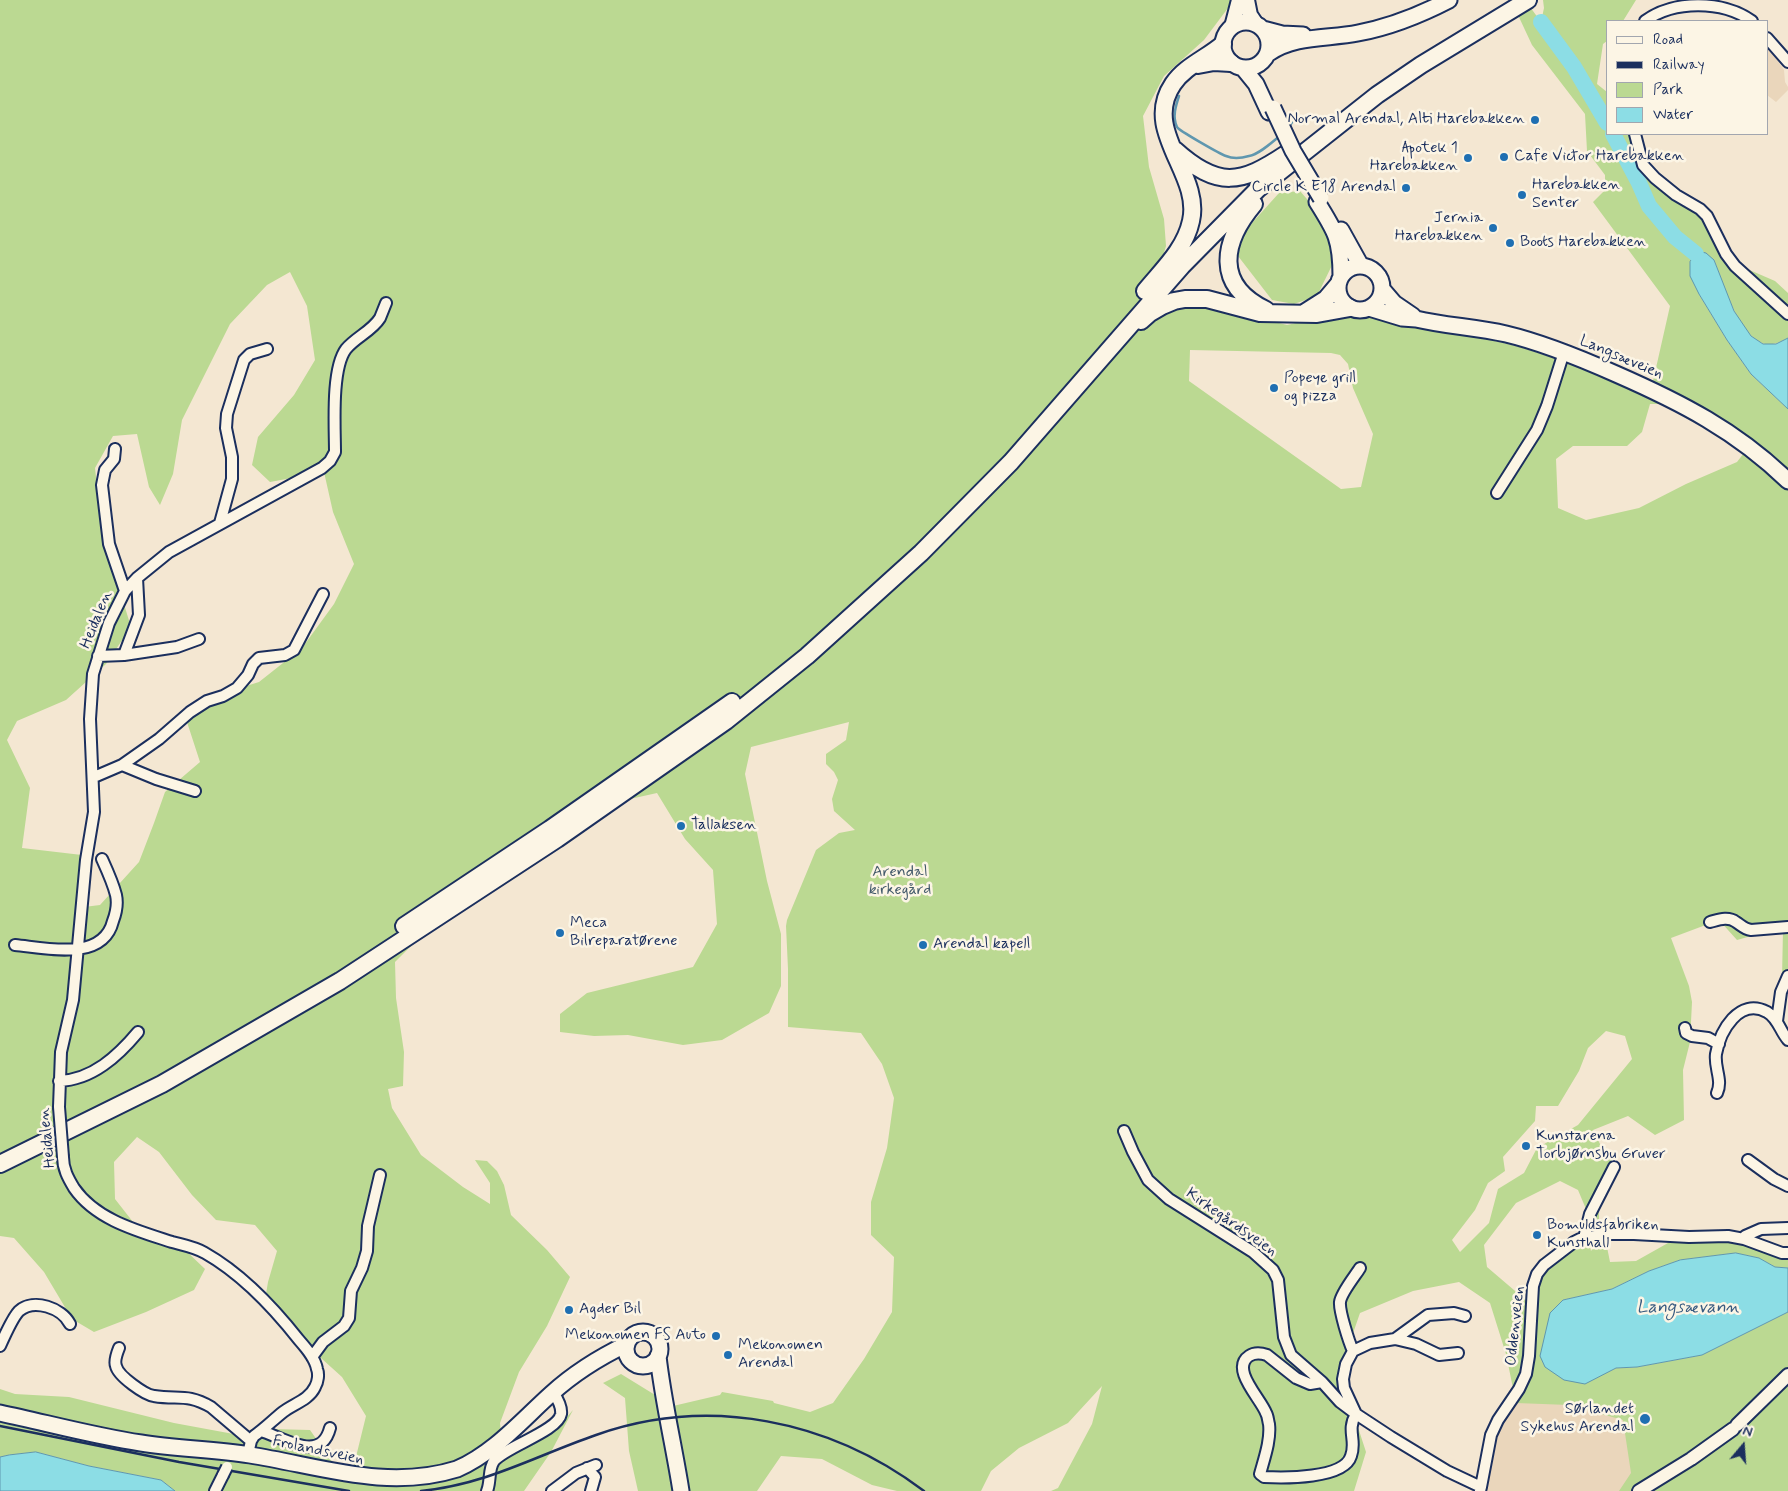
<!DOCTYPE html>
<meta charset="utf-8">
<style>
body{margin:0}
#map{position:relative;width:1788px;height:1491px;overflow:hidden;background:#f4e7d2;font-family:Mynerve,sans-serif}
canvas{display:block}
.legend{position:absolute;left:1606px;top:20px;width:162px;height:115px;box-sizing:border-box;background:#fcf5e5;border:1px solid #a2a6af;margin:0;padding:6px 9px;list-style:none;font-size:15px;color:#1b2f5e}
.legend li{display:flex;align-items:center;gap:10px;height:25px}
.legend b{width:25px;border:1px solid #a2a6af}
.north{position:absolute;left:1718px;top:1421px;width:50px;height:50px;-webkit-text-stroke:4px #fcf5e5;paint-order:stroke;rotate:18deg;font-size:14px;font-weight:700;line-height:20px;text-align:center;color:#1b2f5e}
.north::after{content:'';display:block;margin:auto;width:18px;height:22px;background:#1b2f5e;clip-path:polygon(50% 0,100% 100%,50% 72%,0 100%)}
</style>
<div id="map">
<canvas width="1788" height="1491"></canvas>
<ul class="legend">
<li><b style="height:6px;background:#fcf5e5"></b>Road</li>
<li><b style="height:6px;background:#1b2f5e"></b>Railway</li>
<li><b style="height:14px;background:#bbd992"></b>Park</li>
<li><b style="height:14px;background:#8cdde5"></b>Water</li>
</ul>
<div class="north">N</div>
</div>
<script>
const ctx = document.querySelector('canvas').getContext('2d');
ctx.lineJoin = 'round';
function fill(path, color) {
  ctx.fillStyle = color;
  ctx.fill(path, 'evenodd');
}
function stroke(path, color, width, dash) {
  ctx.strokeStyle = color;
  ctx.lineWidth = width;
  ctx.lineCap = dash ? 'butt' : 'round';
  ctx.setLineDash(dash || []);
  ctx.stroke(path);
}
function label(font, color, halo, rows, align = 'center') {
  ctx.font = font + ' Mynerve,sans-serif';
  ctx.lineWidth = 5;
  ctx.setLineDash([]);
  ctx.textBaseline = 'middle';
  ctx.strokeStyle = halo;
  ctx.fillStyle = color;
  for (const [text, x, y, turn = 0] of rows) {
    ctx.save();
    ctx.translate(x, y);
    ctx.rotate((+turn || 0) * Math.PI / 180);
    ctx.textAlign = isNaN(turn) ? turn : align;
    if (halo) ctx.strokeText(text, 0, 0);
    ctx.fillText(text, 0, 0);
    ctx.restore();
  }
}
fill(new Path2D(`
 M1767,45L1784,70L1785,82L1788,87V90L1776,102L1767,95Z
 M1532,1365L1788,1491H1481L1495,1433Z`), '#ead6bb');
fill(new Path2D(`
 M0,0H1234L1204,40L1164,76L1143,116L1149,167L1164,219L1166,246L1151,297L1201,303L1287,325L1332,315L1377,313L1520,347L1651,390L1670,306L1593,202L1605,190V175L1587,151L1585,114L1532,45L1511,0H1525L1541,22L1544,8L1543,0H1636L1623,21H1607V41L1603,44L1597,84L1607,92V134H1631L1662,182L1707,214L1731,262L1775,281L1788,293V338C1780,342 1771,347 1762,343C1738,334 1723,283 1714,260L1699,294L1727,340L1751,374L1788,409V983L1782,978L1783,930L1769,931L1737,940L1719,920L1671,938L1689,986L1692,1002L1690,1042L1683,1070L1684,1120L1655,1135L1628,1116L1593,1130L1603,1150L1620,1169L1599,1204V1240L1606,1242L1610,1262L1636,1261L1684,1234L1737,1236L1788,1248V1268L1775,1267L1759,1258L1736,1253L1680,1260L1649,1271L1612,1289L1563,1300L1603,1374L1616,1368L1637,1367L1702,1355L1788,1312V1491H1619L1631,1473L1623,1420L1569,1405L1516,1403L1506,1354L1490,1303L1459,1282L1413,1291L1360,1313L1351,1339L1340,1394L1355,1406V1418L1366,1452L1354,1491H1051L1058,1488L1092,1424L1102,1386L1068,1423L1019,1448L991,1471L981,1491H897L872,1485L822,1459L781,1456L757,1491H638L629,1451L625,1398L603,1383L621,1374L673,1406L720,1395L722,1392L773,1401L774,1403L810,1412L833,1403L864,1359L892,1312L894,1257L871,1235V1202L887,1148L894,1098L882,1064L861,1033L788,1027V969L786,926L787,920L816,850L839,833L855,830L834,811L832,799L838,780L834,772L826,764V754L846,740L849,722L751,747L745,774L767,881L781,934V986L769,1013L722,1040L683,1045L628,1035L594,1036L560,1032V1014L587,993L693,967L717,924L713,870L685,839L657,793L612,803L433,924L395,962L396,998L404,1052L403,1086L388,1089L392,1108L421,1155L463,1187L490,1204V1183L475,1160L487,1161L497,1171L504,1185L511,1215L547,1250L570,1277L547,1326L519,1372L500,1423L502,1444L524,1448L566,1418L573,1410L551,1452L524,1491H175L161,1480L89,1466L36,1452L9,1455L0,1457V1389L15,1394L69,1397L174,1423L239,1435L270,1429L310,1430L340,1473L353,1469L366,1416L342,1377L301,1340L265,1300L268,1282L277,1251L255,1225L216,1220L192,1195L159,1152L137,1137L114,1162L115,1199L133,1222L182,1247L205,1269L194,1290L146,1312L94,1332L72,1319L44,1272L14,1238L0,1236ZM290,272L307,306L315,360L294,395L258,437L252,465L270,482L324,472L333,512L354,564L334,604L302,648L259,682L208,698L186,719L200,762L165,792L154,823L139,862L100,905L84,907L83,902L82,855L22,848L30,788L7,740L17,721L66,700L106,664L131,627L115,575L101,522L95,468L113,436L137,434L149,487L160,505L173,474L182,420L230,324L267,285ZM1190,350L1331,353L1340,355L1348,364L1353,388L1373,434L1361,487L1341,489L1189,381ZM1650,404H1674L1750,445L1737,462L1686,484L1639,508L1586,520L1558,508L1556,459L1573,446H1627L1642,432ZM1606,1031L1625,1036L1632,1059L1578,1125L1537,1148L1524,1173L1498,1189L1489,1223L1460,1252L1452,1240L1475,1210L1488,1183L1505,1171L1503,1157L1535,1121L1536,1106H1558L1579,1071L1588,1048ZM1560,1181L1578,1190L1599,1240L1591,1251L1589,1241C1577,1243 1550,1262 1543,1273C1537,1280 1533,1293 1528,1302L1487,1267L1484,1245L1516,1203Z
 M1300,191L1319,213L1337,255L1317,296L1294,304L1272,300L1238,256L1242,234L1279,193Z`), '#bbd992');
const water = new Path2D(`
 M1697,251L1706,253L1714,260L1734,311L1751,336L1763,344H1776L1788,338V409L1751,374L1727,340L1699,294L1690,276V262Z
 M1736,1253L1759,1258L1775,1267L1788,1268V1312L1702,1355L1637,1367L1616,1368L1585,1384L1564,1380L1545,1367L1540,1356L1550,1313L1563,1300L1612,1289L1649,1271L1680,1260Z
 M36,1452L89,1466L161,1480L175,1491H0V1457L9,1455Z`);
fill(water, '#8cdde5');
stroke(water, '#5f97af', 1);
stroke(new Path2D(`
 M1179,96C1176,105 1172,117 1177,127C1178,130 1220,154 1226,156C1233,159 1242,158 1249,156C1260,154 1272,142 1281,135
 M1288,128L1295,118`), '#5f97af', 2.5);
stroke(new Path2D(`
 M1541,22L1574,67L1607,123
 M1613,134L1639,183L1649,206L1675,237L1696,254`), '#8cdde5', 16);
const minor = new Path2D(`
 M1645,21C1674,0 1722,0 1752,21
 M1767,38L1788,62
 M1635,134L1643,165L1655,178L1676,195L1700,209L1707,216L1726,254L1735,266L1788,314
 M115,449L114,459L105,470L102,485L109,544L125,591
 M1497,493L1537,430L1547,406L1564,352
 M220,523L232,479V457L226,428L227,414L244,360L250,354L267,349
 M124,655L139,615L137,578
 M98,656L124,655L177,647L199,639
 M122,765L156,779L195,791
 M94,777L122,765L159,739L190,712L207,701L223,696L237,688L248,675L253,664L259,658L285,655L294,650L323,594
 M1710,922C1718,920 1728,916 1736,922C1741,925 1744,929 1751,930L1788,927
 M15,945C46,948 103,962 113,921C116,913 118,904 116,895C113,883 107,870 102,859
 M1777,1021L1781,992L1788,976
 M1685,1028L1686,1033L1692,1036L1708,1038L1719,1044
 M59,1081C92,1080 118,1056 138,1032
 M1717,1093C1723,1080 1714,1068 1716,1054C1720,1031 1739,997 1767,1012C1778,1018 1780,1031 1788,1040
 M59,1107L61,1052L73,1000L86,860L94,812L90,719L93,674L109,623L125,591L137,578L169,552L322,468L330,461L335,452C335,427 331,369 346,349C356,337 372,331 380,318C382,313 384,308 386,303
 M1124,1131L1133,1152L1148,1180L1169,1199L1253,1252L1273,1270L1278,1280L1284,1337L1291,1355L1322,1382L1340,1402L1356,1414L1391,1437L1447,1471L1481,1487L1480,1491
 M63,1157C63,1169 68,1178 74,1188C96,1220 138,1231 172,1242C183,1245 195,1247 205,1253C242,1274 273,1307 299,1340C306,1348 315,1358 317,1369C319,1374 318,1382 315,1387C309,1400 293,1404 283,1412C273,1420 264,1429 254,1436L251,1441L248,1454
 M1748,1160L1774,1179L1788,1186
 M1584,1238L1590,1214L1614,1167
 M1744,1239L1745,1236L1761,1229L1788,1228
 M1395,1339L1416,1344L1439,1355L1458,1353
 M0,1346C4,1337 13,1317 19,1311C34,1298 62,1308 70,1324
 M119,1348C117,1353 114,1361 116,1366C118,1376 145,1395 154,1396C178,1400 187,1393 211,1407L251,1441
 M1353,1351C1349,1342 1339,1311 1340,1302C1341,1293 1355,1276 1360,1268
 M312,1357L323,1342L344,1326L349,1318L351,1291L362,1268L367,1251L368,1226L380,1175
 M1322,1382L1310,1384L1296,1378L1267,1355C1261,1353 1255,1352 1249,1356C1230,1369 1261,1399 1266,1413C1268,1416 1268,1421 1269,1424C1271,1440 1264,1459 1260,1474L1264,1477C1284,1478 1344,1479 1351,1456C1357,1440 1346,1431 1356,1414L1344,1388L1343,1379L1346,1364L1353,1351L1370,1343L1395,1339L1428,1315L1454,1313L1465,1316
 M263,1430L264,1432C286,1439 321,1463 330,1428
 M587,1468L595,1477L591,1491
 M1481,1487L1491,1435L1498,1420L1519,1389L1526,1374L1529,1356L1533,1286L1537,1274L1544,1265L1574,1242L1580,1239L1606,1234H1634L1689,1237L1728,1236L1744,1239L1782,1253H1788
 M215,1491L223,1475
 M487,1491C491,1482 488,1469 494,1461C505,1447 558,1431 561,1414C562,1407 557,1398 553,1392
 M552,1491L576,1473L596,1465`);
const tertiary = new Path2D(`
 M1737,1425L1788,1375
 M1639,1491L1691,1459L1733,1429`);
const secondary = new Path2D(`
 M1247,0L1250,15L1256,24
 M1232,27L1239,0`);
const primary = new Path2D(`
 M1223 45a23 23 0 1 1 46 0a23 23 0 1 1-46 0Z
 M1263,29L1282,34L1303,35
 M1269,53C1295,35 1328,39 1358,33C1390,27 1420,15 1449,0
 M1243,68L1256,84L1269,112
 M1317,202C1336,232 1341,240 1341,276
 M1341,230L1361,266
 M1338 288a22 22 0 1 1 44 0a22 22 0 1 1-44 0Z
 M1382,289L1394,303L1413,316
 M1369,308L1402,318L1416,319C1446,326 1476,327 1506,334C1544,343 1580,358 1616,374C1680,402 1737,431 1788,481
 M626 1349a17 17 0 1 1 34 0a17 17 0 1 1-34 0Z
 M658,1356C663,1401 674,1446 681,1491
 M0,1413C47,1423 94,1436 141,1443C177,1449 214,1449 250,1455C320,1466 387,1491 457,1469C494,1453 522,1420 551,1394C574,1373 600,1357 627,1344`);
const trunk = new Path2D(`
 M1198,65L1214,62L1231,63
 M1175,150C1218,189 1241,184 1286,154
 M1254,204C1222,242 1214,285 1266,310
 M1145,291C1163,269 1185,249 1191,221C1202,174 1141,131 1173,84C1185,66 1207,58 1223,44
 M1304,313L1326,299L1337,286
 M1141,321L1150,313L1162,306L1174,301L1185,299H1207L1260,313L1317,314L1350,308
 M404,926L550,829L732,702
 M0,1164L162,1084L340,981L557,839L726,721L807,656L921,553L1011,462L1182,266L1258,189L1377,95L1421,65L1528,0`);
stroke(minor, '#1b2f5e', 14);
stroke(tertiary, '#1b2f5e', 16);
stroke(secondary, '#1b2f5e', 18);
stroke(primary, '#1b2f5e', 19);
stroke(trunk, '#1b2f5e', 20);
stroke(minor, '#fcf5e5', 10);
stroke(tertiary, '#fcf5e5', 12);
stroke(secondary, '#fcf5e5', 14);
stroke(primary, '#fcf5e5', 15);
stroke(trunk, '#fcf5e5', 16);
stroke(new Path2D(`
 M0,1426L179,1462L349,1491
 M421,1491C488,1484 535,1456 596,1435C709,1395 830,1420 924,1491`), '#1b2f5e', 2.5);
const minorBridge = new Path2D(`
 M59,1107L63,1157
 M223,1475L227,1467`);
const primaryBridge = new Path2D(`
 M1273,108L1293,151L1321,198`);
stroke(minorBridge, '#1b2f5e', 14, []);
stroke(primaryBridge, '#1b2f5e', 19, []);
stroke(minorBridge, '#fcf5e5', 10);
stroke(primaryBridge, '#fcf5e5', 15);
for (const [x, y, r, color] of [
 [1535,120,5,"#1f6fb2"],
 [1504,157,5,"#1f6fb2"],
 [1468,158,5,"#1f6fb2"],
 [1406,188,5,"#1f6fb2"],
 [1522,195,5,"#1f6fb2"],
 [1493,228,5,"#1f6fb2"],
 [1510,243,5,"#1f6fb2"],
 [1274,388,5,"#1f6fb2"],
 [681,826,5,"#1f6fb2"],
 [560,933,5,"#1f6fb2"],
 [923,945,5,"#1f6fb2"],
 [1526,1146,5,"#1f6fb2"],
 [1537,1235,5,"#1f6fb2"],
 [569,1310,5,"#1f6fb2"],
 [716,1336,5,"#1f6fb2"],
 [728,1355,5,"#1f6fb2"],
 [1645,1419,6,"#1f6fb2"]
]) {
  const dot = new Path2D();
  dot.arc(x, y, r, 0, 2 * Math.PI);
  ctx.fillStyle = color;
  ctx.fill(dot);
  stroke(dot, '#fcf5e5', 2);
}
label('16px', '#1b2f5e', '#fcf5e5', [
 ["Normal Arendal, Alti Harebakken",1525,120,"right"],
 ["Apotek 1",1458,149,"right"],
 ["Harebakken",1458,167,"right"],
 ["Cafe Victor Harebakken",1514,157],
 ["Harebakken",1532,186],
 ["Senter",1532,204],
 ["Circle K E18 Arendal",1396,188,"right"],
 ["Jernia",1483,219,"right"],
 ["Harebakken",1483,237,"right"],
 ["Boots Harebakken",1520,243],
 ["Popeye grill",1284,379],
 ["og pizza",1284,397],
 ["Tallaksen",691,826],
 ["Meca",570,924],
 ["Bilreparatørene",570,942],
 ["Arendal kapell",933,945],
 ["Kunstarena",1536,1137],
 ["Torbjørnsbu Gruver",1536,1155],
 ["Bomuldsfabriken",1547,1226],
 ["Kunsthall",1547,1244],
 ["Agder Bil",579,1310],
 ["Mekonomen FS Auto",706,1336,"right"],
 ["Mekonomen",738,1346],
 ["Arendal",738,1364],
 ["Sørlandet",1634,1410,"right"],
 ["Sykehus Arendal",1634,1428,"right"]
], 'left');
label('16px', '#1b2f5e', '#fcf5e5', [
 ["Langsæveien",1621,358,23],
 ["Heidalen",97,620,-68],
 ["Heidalen",48,1138,-96],
 ["Kirkegårdsveien",1231,1223,35],
 ["Oddenveien",1516,1326,-84],
 ["Frolandsveien",318,1451,12]
]);
label('16px', '#435a6b', '#fcf5e5', [
 ["Arendal",900,873],
 ["kirkegård",900,891]
]);
label('italic 18px', '#375a80', '#fcf5e5', [
 ["Langsævann",1688,1308]
]);
</script>
